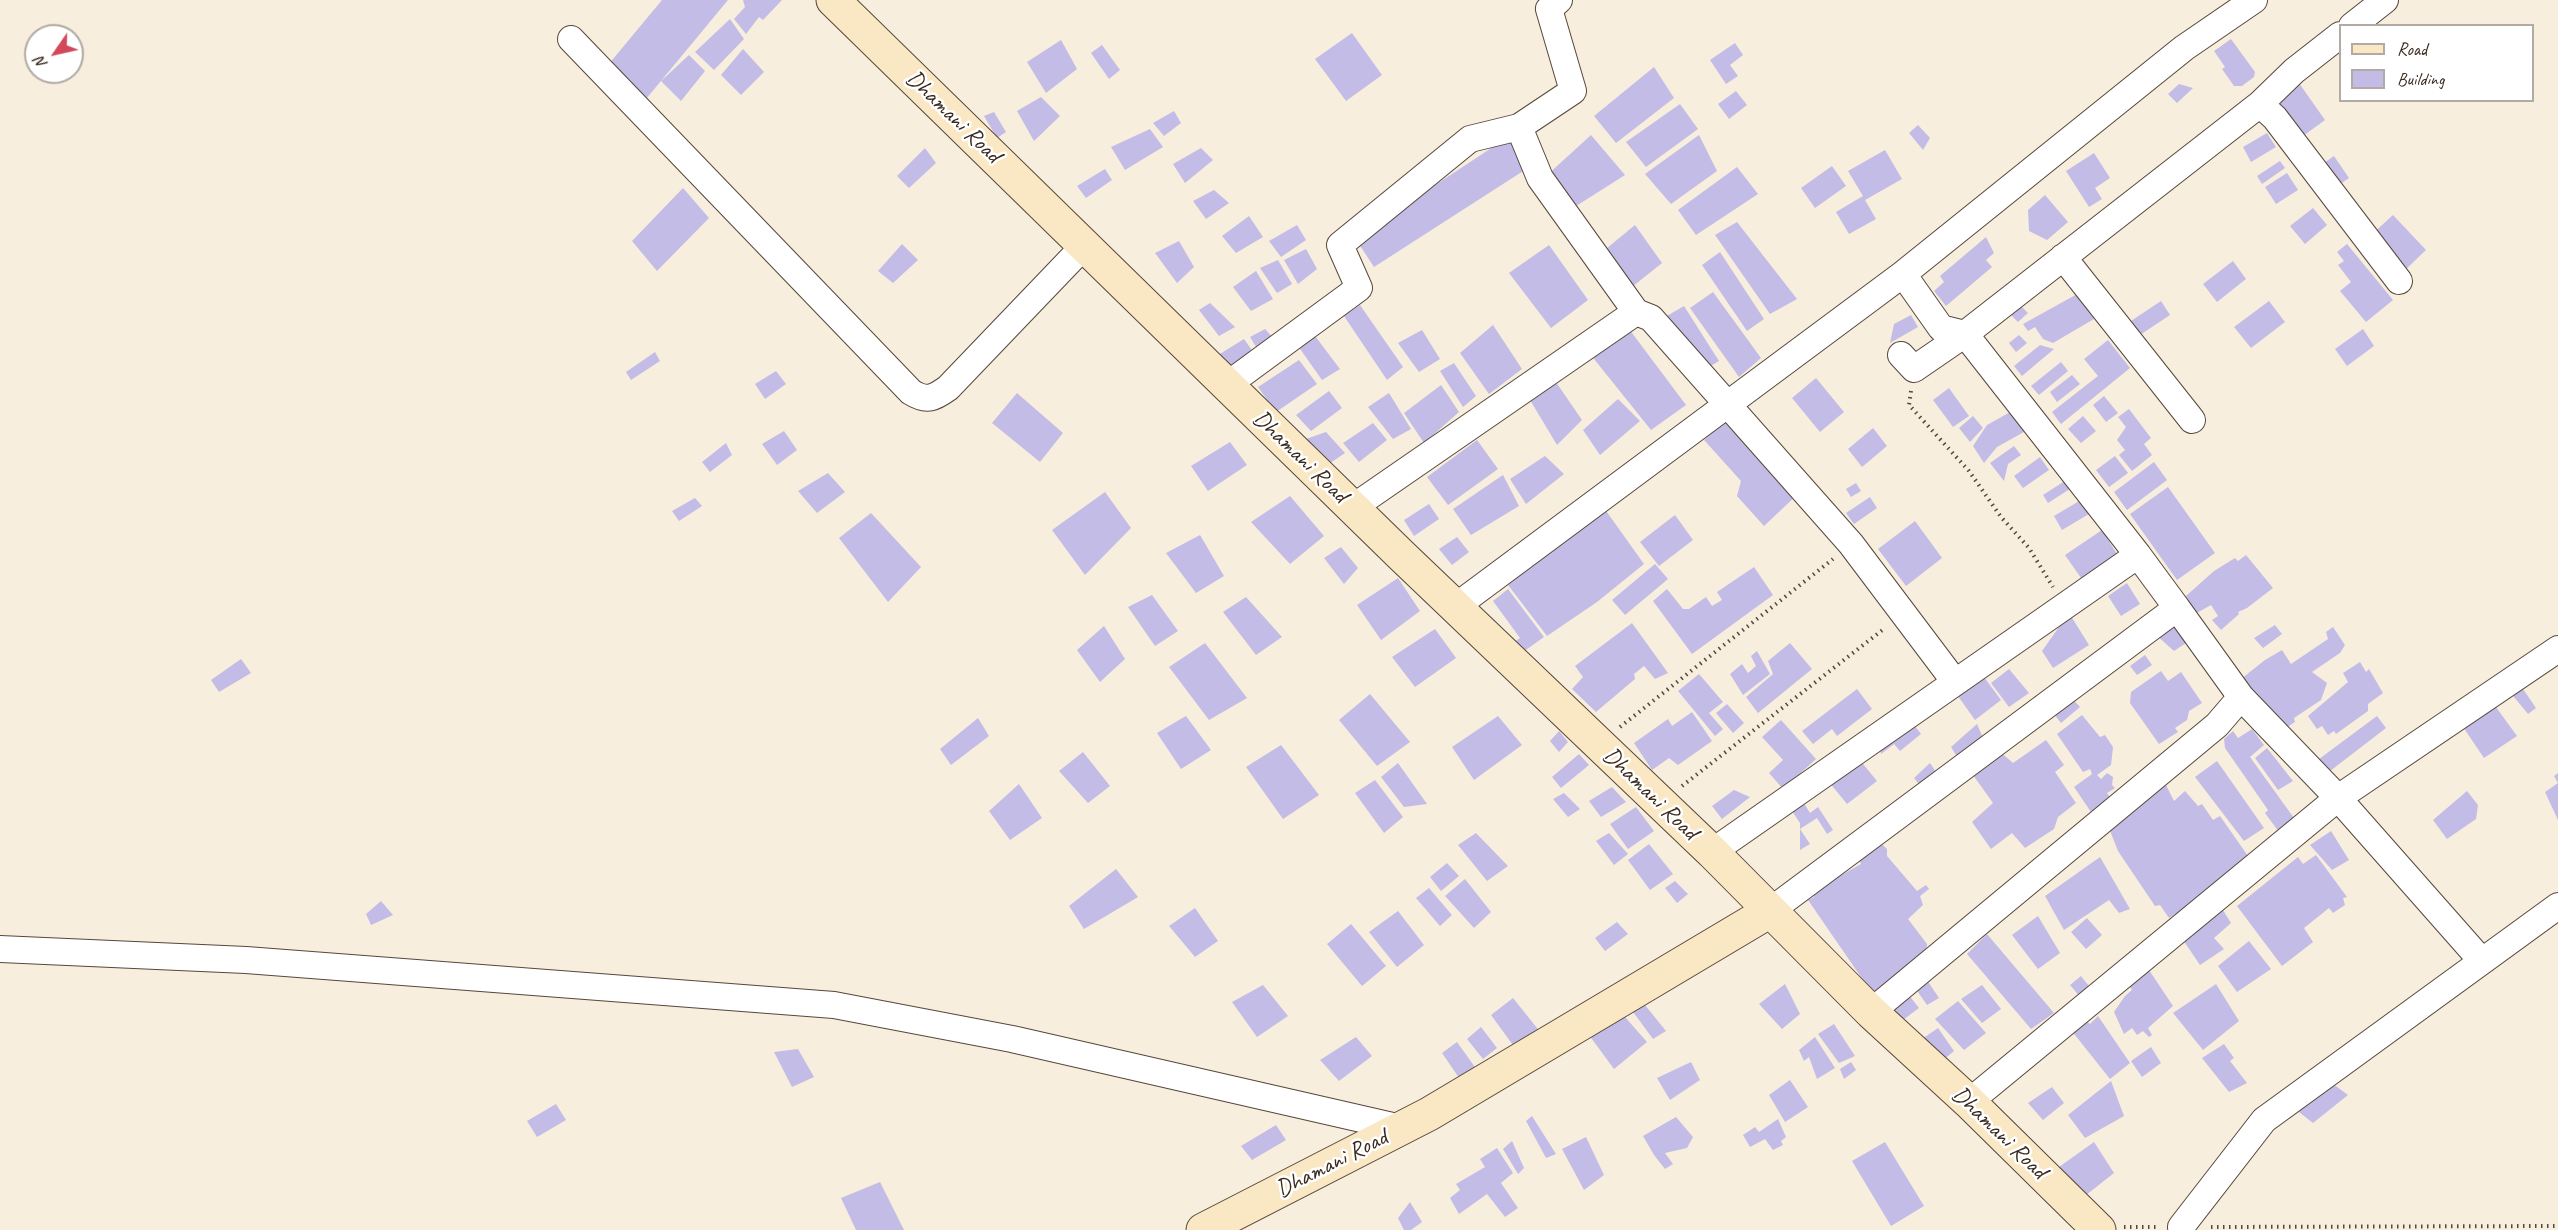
<!DOCTYPE html>
<style>
body{margin:0}
#map{position:relative;width:2558px;height:1230px;overflow:hidden;background:#f7eedd;font-family:Caveat,sans-serif}
canvas{display:block}
.legend{position:absolute;left:2339px;top:24px;width:195px;height:78px;box-sizing:border-box;background:#fff;border:2px solid #b1aaa5;margin:0;padding:8px 10px;list-style:none;font-size:18px;color:#3b2a1e}
.legend li{display:flex;align-items:center;gap:12px;height:30px}
.legend b{width:30px;border:2px solid #b1aaa5}
.north{position:absolute;left:24px;top:24px;width:60px;height:60px;box-sizing:border-box;background:#fff;border:2px solid #b1aaa5;border-radius:50%;rotate:236deg;font-size:16px;font-weight:700;line-height:24px;text-align:center;color:#3b2a1e}
.north::after{content:'';display:block;margin:auto;width:21px;height:27px;background:#d1495b;clip-path:polygon(50% 0,100% 100%,50% 72%,0 100%)}
</style>
<div id="map">
<canvas width="2558" height="1230"></canvas>
<ul class="legend">
<li><b style="height:8px;background:#fae7c3"></b>Road</li>
<li><b style="height:16px;background:#c3bce7"></b>Building</li>
</ul>
<div class="north">N</div>
</div>
<script>
const ctx = document.querySelector('canvas').getContext('2d');
ctx.lineJoin = 'round';
function fill(path, color) {
  ctx.fillStyle = color;
  ctx.fill(path, 'evenodd');
}
function stroke(path, color, width, dash) {
  ctx.strokeStyle = color;
  ctx.lineWidth = width;
  ctx.lineCap = dash ? 'butt' : 'round';
  ctx.setLineDash(dash || []);
  ctx.stroke(path);
}
function label(font, color, halo, rows, align = 'center') {
  ctx.font = font + ' Caveat,sans-serif';
  ctx.lineWidth = 5;
  ctx.setLineDash([]);
  ctx.textBaseline = 'middle';
  ctx.strokeStyle = halo;
  ctx.fillStyle = color;
  for (const [text, x, y, turn = 0] of rows) {
    ctx.save();
    ctx.translate(x, y);
    ctx.rotate((+turn || 0) * Math.PI / 180);
    ctx.textAlign = isNaN(turn) ? turn : align;
    if (halo) ctx.strokeText(text, 0, 0);
    ctx.fillText(text, 0, 0);
    ctx.restore();
  }
}
fill(new Path2D(`
 M662,0H728L646,99L608,65Z
 M743,0H782L763,20L759,17L746,34L734,19L745,7Z
 M730,19L744,39L714,70L695,52Z
 M1352,33L1382,75L1346,101L1315,59Z
 M2231,39L2255,72L2254,77L2242,86H2234L2222,69L2225,67L2214,51Z
 M1061,40L1077,69L1046,93L1027,62Z
 M1735,43L1743,55L1730,65L1738,76L1726,84L1710,60Z
 M1102,45L1120,70L1109,79L1091,53Z
 M743,49L764,72L741,95L721,75Z
 M689,55L705,71L681,101L661,81Z
 M1654,67L1674,98L1616,143L1594,116Z
 M2299,83L2325,120L2299,139L2273,102Z
 M2179,84L2193,88L2177,103L2168,94Z
 M1736,91L1747,105L1729,119L1718,104Z
 M1041,97L1060,116L1034,141L1017,111Z
 M1680,104L1698,129L1646,167L1626,142Z
 M1174,111L1181,123L1164,136L1153,123Z
 M994,112L1006,132L997,138L984,116Z
 M1918,125L1930,138L1923,150L1909,133Z
 M1150,129L1163,147L1125,170L1111,147Z
 M2267,133L2276,147L2251,162L2243,147Z
 M1511,135L1531,166L1374,267L1355,238Z
 M1591,135L1625,175L1573,208L1545,177Z
 M1699,135L1717,171L1671,204L1645,174Z
 M925,148L936,163L909,188L897,176Z
 M1201,148L1213,160L1185,183L1173,164Z
 M1885,150L1902,179L1865,200L1876,219L1849,234L1836,212L1863,196L1848,171Z
 M2094,153L2110,178L2095,188L2102,199L2089,207L2066,171Z
 M2334,156L2349,178L2336,187L2321,165Z
 M2280,161L2285,168L2262,184L2257,176Z
 M1832,166L1846,186L1815,208L1801,188Z
 M1737,167L1758,194L1696,235L1678,210Z
 M1105,169L1112,180L1086,198L1077,186Z
 M2287,173L2298,190L2276,204L2265,187Z
 M683,188L709,218L657,271L632,241Z
 M1214,190L1229,203L1206,219L1193,201Z
 M2045,195L2068,222L2047,240L2029,231L2028,210Z
 M2313,208L2327,225L2305,244L2290,226Z
 M2393,215L2426,250L2404,271L2370,236Z
 M1249,216L1263,237L1236,253L1222,236Z
 M1737,222L1797,299L1770,314L1715,235Z
 M1297,225L1306,240L1281,257L1269,241Z
 M1635,225L1662,263L1627,291L1601,253Z
 M1986,237L1994,253L1986,260L1992,267L1946,306L1934,291L1944,282L1940,276Z
 M1179,241L1194,267L1177,283L1155,253Z
 M902,244L918,260L893,283L878,271Z
 M2347,244L2393,300L2366,322L2340,291L2351,282L2338,265L2344,261L2337,252Z
 M1549,245L1588,300L1551,328L1509,273Z
 M1306,249L1317,269L1298,284L1284,260Z
 M1720,252L1764,319L1747,331L1702,265Z
 M1278,260L1292,284L1277,293L1260,268Z
 M2233,261L2246,279L2217,302L2203,284Z
 M1256,271L1273,299L1251,311L1233,287Z
 M1713,292L1761,358L1739,377L1690,308Z
 M2079,293L2094,319L2053,343L2043,339L2035,327L2028,331L2023,324Z
 M2161,301L2170,315L2140,335L2131,321Z
 M2269,301L2285,322L2251,348L2234,327Z
 M1210,303L1235,327L1219,336L1199,310Z
 M2018,303L2028,313L2018,322L2008,312Z
 M1360,305L1403,367L1387,380L1344,316Z
 M1684,306L1719,361L1704,370L1665,317Z
 M1911,315L1918,327L1890,343L1894,324Z
 M1493,325L1522,369L1489,394L1460,353Z
 M1265,329L1276,341L1258,350L1250,337Z
 M1629,329L1686,405L1651,430L1590,354Z
 M2363,329L2374,346L2347,366L2335,349Z
 M1422,330L1440,359L1419,372L1398,343Z
 M2019,335L2027,343L2016,352L2009,343Z
 M1315,336L1340,369L1322,380L1298,346Z
 M1244,339L1254,353L1229,373L1215,357Z
 M2108,340L2130,368L2061,424L2052,412L2098,376L2084,359Z
 M2040,345L2054,349L2022,376L2014,366Z
 M655,352L660,361L631,380L626,372Z
 M1299,360L1317,384L1276,412L1258,387Z
 M2061,362L2068,371L2039,395L2031,386Z
 M1454,363L1476,396L1463,407L1440,371Z
 M776,371L786,384L765,399L755,384Z
 M1549,372L1582,420L1557,445L1524,390Z
 M2072,375L2080,384L2057,402L2050,392Z
 M1816,378L1844,412L1820,432L1792,398Z
 M1441,385L1459,412L1424,443L1404,413Z
 M1949,388L1969,416L1953,427L1933,400Z
 M1329,391L1342,408L1311,431L1296,415Z
 M1017,393L1063,433L1040,462L992,423Z
 M1389,393L1411,429L1393,439L1368,407Z
 M2104,396L2118,413L2106,422L2093,405Z
 M1618,399L1640,421L1600,455L1583,430Z
 M2129,409L2151,438L2144,444L2152,455L2132,471L2119,455L2125,450L2117,440L2126,427L2118,417Z
 M2012,411L2024,432L1997,447L1984,463L1973,446L1987,425Z
 M1973,416L1983,428L1970,442L1959,428Z
 M2083,416L2096,431L2081,443L2068,429Z
 M1730,417L1799,493L1764,526L1737,496L1741,481L1704,440Z
 M1373,423L1387,440L1359,462L1343,443Z
 M1873,428L1887,446L1862,467L1848,449Z
 M784,431L797,450L777,465L762,444Z
 M1326,432L1345,453L1326,466L1306,439Z
 M1477,440L1498,469L1448,505L1427,477Z
 M1230,442L1247,465L1208,491L1191,466Z
 M726,443L732,455L710,472L702,462Z
 M2014,446L2021,455L2008,464L2004,481L1990,463Z
 M1545,456L1564,474L1526,504L1510,479Z
 M2115,456L2128,473L2109,487L2096,470Z
 M2040,457L2049,470L2023,488L2014,476Z
 M2154,462L2167,480L2127,510L2114,492Z
 M828,473L845,492L817,513L798,491Z
 M1503,475L1519,506L1471,535L1453,509Z
 M2068,479L2073,487L2048,503L2043,495Z
 M1856,483L1861,491L1851,497L1846,489Z
 M2168,487L2215,553L2177,580L2130,514Z
 M1105,492L1131,528L1085,575L1052,530Z
 M1290,496L1324,536L1290,564L1251,522Z
 M1870,497L1877,508L1854,524L1846,513Z
 M2086,497L2094,511L2062,530L2054,516Z
 M695,498L702,506L679,521L672,511Z
 M1429,504L1439,519L1414,536L1404,520Z
 M1604,508L1644,564L1597,602L1547,636L1508,585Z
 M871,513L921,567L888,602L839,538Z
 M1675,515L1693,540L1659,566L1640,542Z
 M1915,521L1942,558L1906,586L1878,549Z
 M2102,530L2117,554L2081,578L2065,555Z
 M1200,535L1224,576L1196,593L1166,553Z
 M1457,537L1469,552L1452,565L1439,549Z
 M1341,547L1358,568L1344,584L1324,558Z
 M2246,555L2273,588L2247,608L2238,612L2239,614L2221,630L2212,620L2218,616L2211,605L2186,619L2177,604L2214,571L2235,558L2238,561Z
 M1655,564L1668,579L1625,615L1612,600Z
 M1754,567L1773,595L1692,654L1653,601L1667,589L1683,609H1689L1706,597L1712,606L1722,600L1717,592Z
 M1398,578L1420,611L1381,640L1357,605Z
 M2127,583L2140,604L2121,616L2108,596Z
 M1508,589L1544,637L1516,657L1509,646L1520,638L1493,601Z
 M1152,595L1178,631L1155,646L1128,607Z
 M1246,597L1282,637L1256,655L1223,612Z
 M2069,613L2089,645L2053,668L2042,651Z
 M1632,623L1668,673L1655,679L1644,666L1634,674L1635,679L1596,712L1572,689L1583,677L1575,666Z
 M2173,624L2186,643L2174,651L2156,635Z
 M2275,625L2282,634L2263,648L2254,638Z
 M1104,626L1125,659L1100,682L1077,650Z
 M2333,627L2345,645L2340,653L2312,672L2327,683L2321,700L2294,718L2295,722L2286,728L2241,679L2265,660L2282,650L2291,664L2328,639L2326,632Z
 M1435,629L1456,658L1415,687L1392,657Z
 M1205,643L1247,698L1209,720L1169,667Z
 M1790,643L1812,669L1758,713L1746,697L1773,674L1768,661Z
 M1757,651L1770,674L1743,695L1730,674L1742,664L1748,673L1756,666L1751,656Z
 M2145,655L2152,665L2137,675L2130,666Z
 M241,659L251,673L219,692L211,680Z
 M2360,662L2366,672L2369,669L2383,693L2368,704V711L2336,734L2334,731L2328,735L2322,726L2317,729L2308,716L2348,682L2343,673Z
 M2009,669L2029,693L2009,707L1991,683Z
 M2161,671L2168,681L2181,672L2202,703L2189,711L2187,720L2175,728L2178,732L2159,744L2130,703L2131,692Z
 M1981,673L2001,700L1975,720L1955,692Z
 M1699,674L1723,702L1709,713L1723,729L1715,736L1678,691Z
 M2519,683L2536,708L2528,714L2509,691Z
 M1857,689L1872,709L1837,736L1832,729L1813,744L1802,731Z
 M1370,694L1410,742L1377,766L1339,720Z
 M2068,694L2080,707L2061,723L2050,709Z
 M2493,703L2517,736L2484,758L2461,724Z
 M1727,704L1744,723L1733,733L1716,713Z
 M1901,708L1921,734L1900,751L1894,744L1881,754L1877,728Z
 M1692,712L1712,741L1678,765L1669,758L1652,770L1634,743L1668,719L1672,726Z
 M2082,715L2100,737L2105,735L2113,747L2111,765L2097,775L2101,779L2107,773L2113,777L2112,785L2115,788L2107,793L2111,799L2091,812L2074,787L2092,774L2090,769L2083,772L2057,734Z
 M1186,716L1211,750L1181,769L1157,733Z
 M1498,716L1522,745L1474,780L1452,747Z
 M2377,716L2386,728L2321,778L2311,765Z
 M978,718L989,736L951,765L940,749Z
 M1781,720L1816,759L1783,789L1769,773L1783,760L1762,737Z
 M1977,724L1986,745L1962,765L1951,747Z
 M2252,729L2264,745L2250,757L2299,825L2284,839L2265,813L2268,810L2225,748L2224,739L2233,731L2238,738Z
 M1559,731L1568,742L1559,752L1550,741Z
 M2046,740L2064,765L2055,772L2076,803L2058,817L2054,829L2025,848L2012,833L1991,849L1972,822L1993,803L1973,775L1998,750L2013,763Z
 M1281,745L1319,795L1283,819L1246,767Z
 M2267,748L2293,781L2278,790L2255,758Z
 M1083,752L1110,786L1088,803L1059,771Z
 M1579,754L1589,765L1561,788L1552,777Z
 M1859,759L1877,781L1847,804L1829,782Z
 M2217,761L2264,828L2244,841L2195,777Z
 M1398,763L1427,804L1404,807L1381,777Z
 M1930,763L1938,775L1922,788L1914,778Z
 M2558,773V820L2545,792L2558,783L2554,776Z
 M1375,780L1403,817L1384,833L1355,793Z
 M2165,783L2174,801L2185,791L2198,806L2202,804L2213,820L2220,816L2248,856L2191,904L2169,918L2160,905L2155,906L2118,851L2107,823Z
 M1019,784L1042,818L1010,840L989,811Z
 M1612,787L1626,802L1601,817L1589,801Z
 M1734,790L1750,797L1722,819L1712,806Z
 M2467,791L2478,805L2476,819L2447,839L2433,820Z
 M1564,793L1580,809L1568,817L1553,799Z
 M1802,800L1810,813L1818,807L1833,830L1827,834L1817,818L1800,829L1810,844L1800,850V823L1790,808Z
 M1636,807L1654,831L1628,849L1610,824Z
 M2331,831L2349,860L2332,870L2310,845Z
 M1476,833L1508,866L1487,881L1458,845Z
 M1609,833L1628,854L1614,865L1596,841Z
 M1878,840L1887,849V856L1917,891L1926,885L1929,889L1920,896L1923,905L1908,919L1927,944L1925,967L1872,993L1808,900L1814,897L1808,888L1824,885L1861,864L1856,853Z
 M1649,844L1673,874L1650,890L1628,860Z
 M2316,855L2347,897L2343,898L2345,905L2333,913L2329,908L2304,928L2313,942L2282,966L2237,906L2298,857L2303,864Z
 M2100,857L2130,909L2119,913L2109,900L2064,930L2045,896Z
 M1447,863L1459,876L1441,891L1430,877Z
 M1116,869L1138,897L1084,929L1069,906Z
 M1465,879L1491,912L1474,928L1445,896Z
 M1675,881L1688,894L1677,903L1665,888Z
 M1429,888L1452,915L1440,926L1416,898Z
 M381,901L393,915L371,925L366,914Z
 M2221,907L2231,923L2214,938L2224,949L2200,965L2181,937Z
 M1195,908L1218,941L1195,957L1169,926Z
 M1398,911L1424,945L1397,967L1369,932Z
 M2038,916L2060,953L2038,969L2012,935Z
 M2087,918L2102,935L2086,949L2071,932Z
 M1617,922L1628,934L1605,951L1595,938Z
 M1351,924L1386,966L1362,986L1327,944Z
 M1987,934L2054,1013L2031,1029L1967,954Z
 M2249,941L2271,969L2237,992L2218,966Z
 M2145,964L2173,1006L2148,1028L2152,1035L2149,1037L2143,1031L2137,1035L2132,1028L2124,1034L2114,1012L2125,996L2132,990L2125,979Z
 M2081,976L2096,995L2086,1004L2070,985Z
 M1925,977L1939,998L1927,1005L1913,985Z
 M1785,984L1800,1014L1782,1029L1759,1004Z
 M2216,984L2239,1021L2203,1050L2173,1013Z
 M1263,985L1288,1016L1257,1037L1232,1002Z
 M1982,985L2001,1009L1982,1023L1961,999Z
 M1636,994L1666,1031L1653,1039L1625,1001Z
 M1908,994L1919,1008L1896,1025L1883,1011Z
 M1513,998L1541,1033L1518,1052L1491,1015Z
 M1958,1001L1986,1033L1964,1050L1935,1019Z
 M1618,1009L1647,1042L1614,1069L1586,1031Z
 M2098,1016L2130,1063L2110,1079L2071,1030L2082,1017L2090,1024Z
 M1834,1024L1855,1056L1839,1063L1818,1034Z
 M1481,1027L1497,1048L1483,1059L1467,1039Z
 M1938,1028L1954,1051L1941,1062L1922,1039Z
 M1356,1037L1372,1056L1339,1081L1320,1060Z
 M1815,1037L1835,1068L1817,1079L1809,1057L1804,1061L1799,1050Z
 M1457,1042L1482,1077L1466,1088L1442,1053Z
 M2224,1044L2234,1058L2230,1061L2247,1083L2229,1092L2202,1058Z
 M2151,1047L2161,1063L2142,1077L2131,1061Z
 M798,1049L814,1077L792,1087L774,1052Z
 M1691,1062L1700,1080L1670,1100L1657,1078Z
 M1851,1062L1856,1070L1844,1079L1840,1069Z
 M2318,1073L2348,1095L2313,1123L2299,1112L2289,1119L2281,1102Z
 M1790,1080L1808,1107L1785,1122L1769,1095Z
 M2111,1081L2124,1116L2085,1138L2068,1115Z
 M2052,1087L2064,1103L2043,1120L2028,1103Z
 M556,1104L566,1120L537,1137L527,1121Z
 M1532,1116L1556,1154L1546,1158L1526,1121Z
 M1676,1117L1693,1137L1687,1148L1665,1153L1673,1164L1665,1169L1654,1155L1643,1136Z
 M1778,1119L1786,1137L1781,1141L1783,1145L1773,1150L1765,1139L1750,1147L1743,1135L1755,1127L1759,1132Z
 M1276,1125L1286,1140L1252,1160L1241,1146Z
 M1586,1137L1604,1175L1584,1190L1562,1149Z
 M1512,1141L1524,1168L1518,1174L1503,1149Z
 M1885,1142L1924,1206L1891,1226L1852,1161Z
 M2094,1142L2114,1173L2081,1199L2059,1167Z
 M1497,1148L1513,1173L1501,1183L1518,1208L1505,1217L1487,1194L1459,1214L1450,1198L1460,1190L1456,1184L1485,1167L1480,1159Z
 M880,1182L904,1230H856L841,1198Z
 M1410,1202L1422,1222L1411,1230H1404L1398,1218Z`), '#c3bce7');
const minor = new Path2D(`
 M2352,26L2385,0
 M571,39L911,392C927,402 934,398 948,388L1084,246
 M2260,104L2275,118L2399,281
 M1519,127L1540,178L1636,312L1651,318L1851,544L1955,682
 M2063,257L2192,420
 M1903,274L2184,48L2254,0
 M1901,355L1914,369L1965,334L2260,104L2294,71L2340,35
 M1227,385L1359,288L1340,245L1470,139L1519,127L1573,91L1549,9L1559,0
 M1352,508L1636,312
 M1455,607L1903,274L1941,328L1965,334L2138,555
 M1712,852L2138,555L2177,608
 M1770,911L2177,608L2241,697L2338,798L2481,960
 M0,949L246,960L834,1005L1012,1039L1401,1128
 M1871,1012L2217,725L2241,697
 M1969,1102L2338,798L2558,649
 M2181,1227L2264,1120L2558,906`);
const secondary = new Path2D(`
 M833,0L1401,555L1712,852L1871,1012L1969,1102L2099,1230
 M1203,1230L1429,1114L1770,911`);
stroke(minor, '#57473b', 28);
stroke(secondary, '#57473b', 35);
stroke(new Path2D(`
 M1911,391L1909,405L1969,471L2001,517L2029,548L2053,587
 M1620,727L1833,559
 M1682,786L1885,628
 M2124,1227H2159
 M2211,1227L2558,1226`), '#57473b', 4, [1.5, 4.5]);
stroke(minor, '#fff', 26);
stroke(secondary, '#fae7c3', 33);
label('24px', '#3b2a1e', '#fff', [
 ["Dhamani Road",953,117,44],
 ["Dhamani Road",1300,457,44],
 ["Dhamani Road",1650,794,44],
 ["Dhamani Road",1999,1133,44],
 ["Dhamani Road",1332,1164,-27]
]);
</script>
